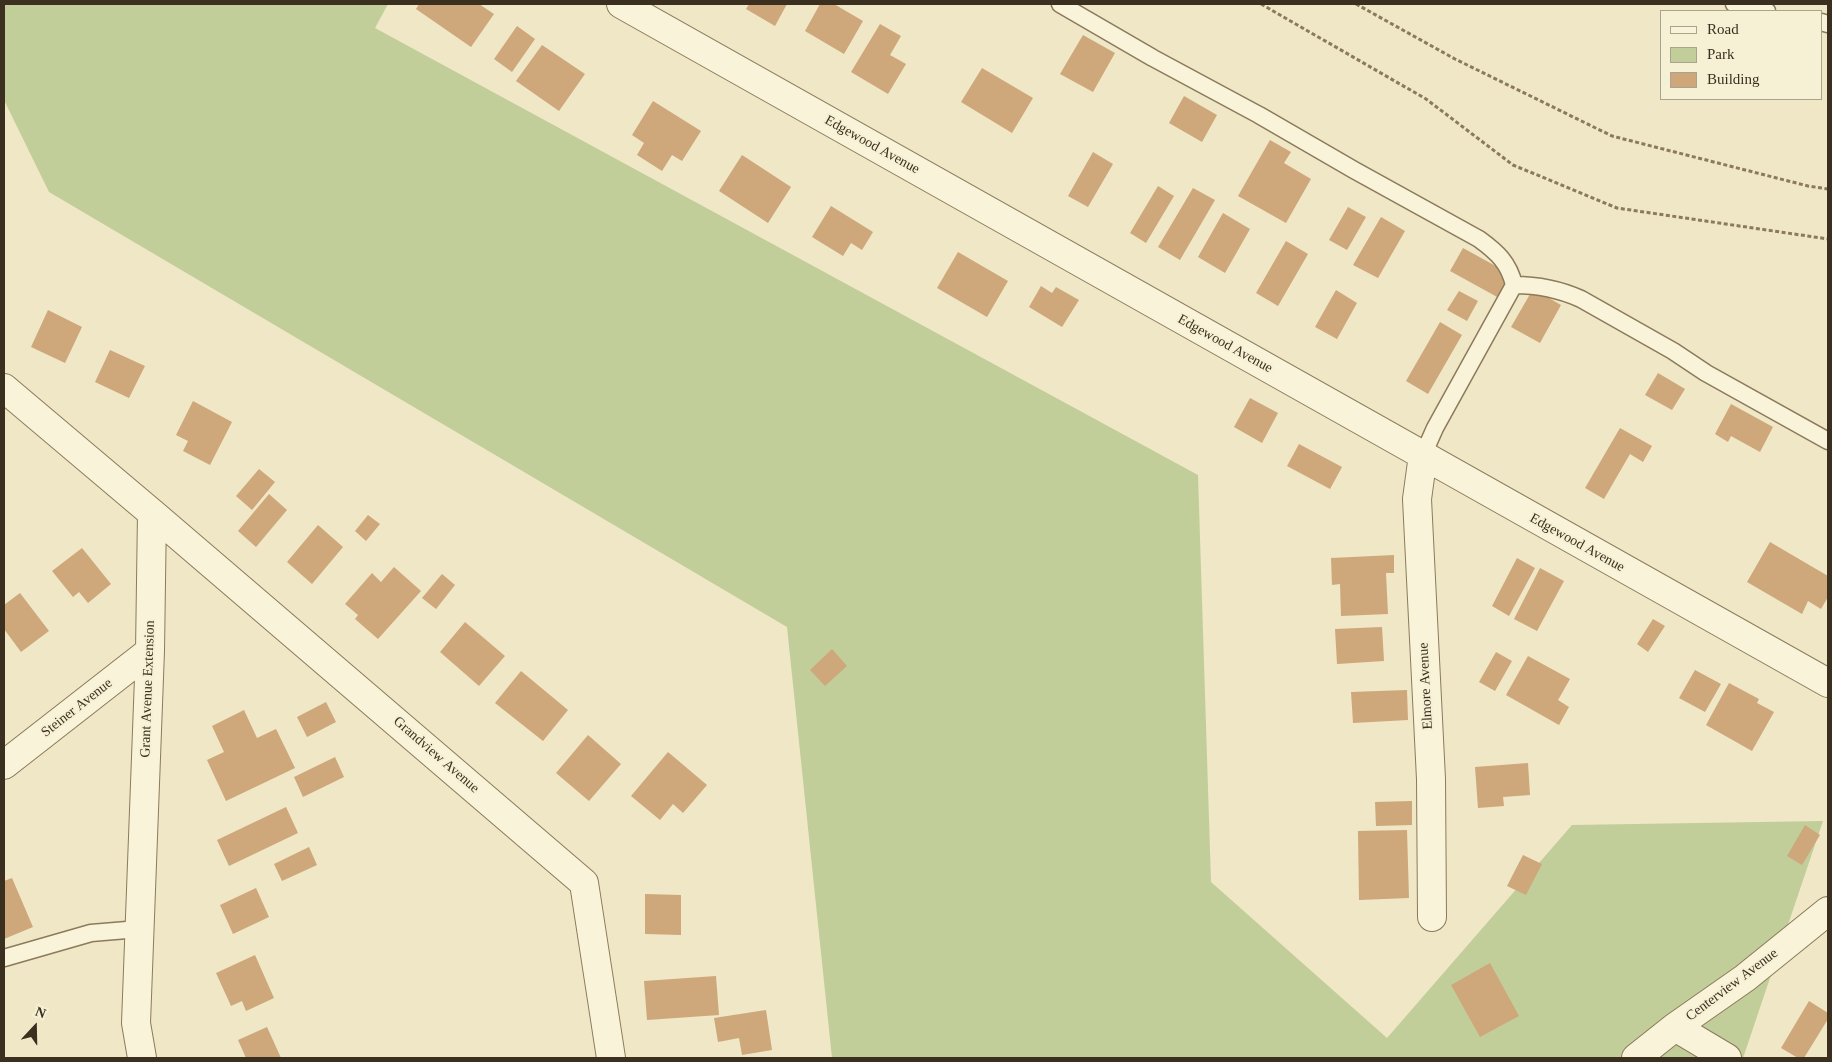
<!DOCTYPE html>
<style>
body{margin:0}
#map{position:relative;width:1832px;height:1062px;overflow:hidden;background:#efe7c5;font-family:Georgia,serif}
canvas{display:block}
.frame{position:absolute;inset:0;border:5px solid #3b2f1f;pointer-events:none}
.legend{position:absolute;left:1660px;top:10px;width:162px;height:90px;box-sizing:border-box;background:#f6f0d5;border:1px solid #aba38c;margin:0;padding:6px 9px;list-style:none;font-size:15px;color:#3b2f1f}
.legend li{display:flex;align-items:center;gap:10px;height:25px}
.legend b{width:25px;border:1px solid #aba38c}
.north{position:absolute;left:10px;top:1002px;width:50px;height:50px;-webkit-text-stroke:4px #f6f0d5;paint-order:stroke;rotate:21deg;font-size:14px;font-weight:700;line-height:20px;text-align:center;color:#3b2f1f}
.north::after{content:'';display:block;margin:auto;width:18px;height:22px;background:#3b2f1f;clip-path:polygon(50% 0,100% 100%,50% 72%,0 100%)}
</style>
<div id="map">
<canvas width="1832" height="1062"></canvas>
<div class="frame"></div>
<ul class="legend">
<li><b style="height:6px;background:#f9f3d9"></b>Road</li>
<li><b style="height:14px;background:#c2ce99"></b>Park</li>
<li><b style="height:14px;background:#cea77b"></b>Building</li>
</ul>
<div class="north">N</div>
</div>
<script>
const ctx = document.querySelector('canvas').getContext('2d');
ctx.lineJoin = 'round';
function fill(path, color) {
  ctx.fillStyle = color;
  ctx.fill(path, 'evenodd');
}
function stroke(path, color, width, dash) {
  ctx.strokeStyle = color;
  ctx.lineWidth = width;
  ctx.lineCap = dash ? 'butt' : 'round';
  ctx.setLineDash(dash || []);
  ctx.stroke(path);
}
function label(font, color, halo, rows, align = 'center') {
  ctx.font = font + ' Georgia,serif';
  ctx.lineWidth = 4;
  ctx.setLineDash([]);
  ctx.textBaseline = 'middle';
  ctx.strokeStyle = halo;
  ctx.fillStyle = color;
  for (const [text, x, y, turn = 0] of rows) {
    ctx.save();
    ctx.translate(x, y);
    ctx.rotate((+turn || 0) * Math.PI / 180);
    ctx.textAlign = isNaN(turn) ? turn : align;
    if (halo) ctx.strokeText(text, 0, 0);
    ctx.fillText(text, 0, 0);
    ctx.restore();
  }
}
fill(new Path2D(`
 M4,4H388L375,28L1198,475L1211,882L1387,1038L1572,825L1823,821L1743,1058H832L787,627L49,192L4,100Z`), '#c2ce99');
fill(new Path2D(`
 M419,4H479L494,14L471,47L416,9Z
 M749,4H787L775,26L746,9Z
 M820,4H834L863,21L844,54L805,31Z
 M880,24L901,36L890,55L906,64L888,94L851,72Z
 M517,26L535,39L512,72L494,59Z
 M1083,35L1115,53L1093,92L1060,74Z
 M542,45L585,74L559,111L516,81Z
 M982,68L1033,98L1012,133L961,102Z
 M1184,96L1217,115L1202,142L1169,123Z
 M653,101L701,131L682,161L672,155L662,171L637,155L644,143L632,135Z
 M1270,140L1291,152L1284,163L1311,179L1286,223L1238,196Z
 M1093,152L1113,164L1088,207L1068,196Z
 M742,155L791,187L768,223L719,191Z
 M1158,186L1174,196L1146,243L1130,233Z
 M1193,188L1215,200L1180,260L1158,247Z
 M831,206L873,232L862,250L851,243L843,256L812,237Z
 M1348,207L1366,217L1347,250L1329,240Z
 M1223,213L1250,229L1225,273L1198,257Z
 M1381,217L1405,231L1378,278L1353,265Z
 M1286,241L1308,254L1278,306L1256,293Z
 M1463,248L1512,275L1499,298L1450,271Z
 M958,252L1008,281L987,317L937,288Z
 M1041,286L1052,293L1056,287L1079,300L1062,327L1029,307Z
 M1533,289L1561,305L1540,343L1511,327Z
 M1336,290L1357,303L1337,339L1315,327Z
 M1459,291L1478,301L1467,321L1447,310Z
 M48,310L82,327L65,363L31,347Z
 M1440,322L1462,335L1428,394L1406,381Z
 M110,350L145,366L129,398L95,382Z
 M1658,373L1685,389L1672,410L1645,395Z
 M1250,398L1278,413L1262,443L1234,427Z
 M193,401L232,422L210,465L183,451L188,441L176,435Z
 M1731,404L1773,427L1760,452L1731,436L1728,442L1715,434Z
 M1620,428L1652,446L1643,462L1630,454L1604,499L1585,488Z
 M1299,444L1342,467L1330,489L1287,466Z
 M259,469L275,482L252,510L236,496Z
 M269,494L287,510L256,547L238,531Z
 M368,515L380,524L366,541L355,531Z
 M318,525L343,547L312,584L287,562Z
 M1770,542L1828,576V597L1821,609L1808,601L1802,614L1747,582Z
 M82,548L111,584L88,603L79,592L73,597L52,571Z
 M1394,555V573H1386L1388,614L1341,616L1340,584L1332,585L1331,558Z
 M1517,558L1535,568L1509,616L1492,606Z
 M394,567L421,591L378,639L355,619L358,615L345,604L372,573L381,582Z
 M1540,568L1564,581L1537,631L1514,619Z
 M442,574L455,585L436,609L422,598Z
 M20,593L49,631L21,652L4,629V605Z
 M1653,619L1665,626L1648,652L1637,644Z
 M465,622L505,656L479,686L440,652Z
 M1382,627L1384,661L1337,664L1335,629Z
 M832,649L847,666L825,686L810,670Z
 M1496,652L1512,661L1495,691L1479,682Z
 M1528,656L1570,679L1558,700L1569,707L1559,725L1506,695Z
 M1695,670L1721,684L1705,712L1679,698Z
 M521,671L568,710L543,741L495,703Z
 M1729,683L1759,699L1757,703L1774,712L1752,751L1706,725Z
 M1407,690L1408,720L1353,723L1351,692Z
 M326,702L336,722L307,737L297,717Z
 M244,710L257,738L276,729L295,768L226,801L207,760L224,752L212,726Z
 M588,735L621,764L589,801L556,773Z
 M668,752L707,785L683,813L673,804L660,820L631,796Z
 M335,757L344,777L303,797L294,777Z
 M1528,763L1530,795L1503,797L1504,806L1478,808L1475,767Z
 M1412,801V825L1376,826L1375,802Z
 M286,807L298,833L229,866L217,840Z
 M1805,825L1820,835L1802,865L1787,856Z
 M1407,830L1409,898L1359,900L1358,831Z
 M309,847L317,865L282,881L274,864Z
 M1523,855L1542,864L1526,895L1507,886Z
 M12,878L33,927L4,939V881Z
 M256,888L269,917L233,934L220,905Z
 M645,894L681,895V935L645,934Z
 M255,955L274,998L246,1011L242,1001L231,1006L216,973Z
 M1490,963L1519,1016L1480,1037L1451,985Z
 M716,976L719,1015L647,1020L644,981Z
 M1809,1001L1828,1013V1019L1804,1058H1798L1781,1048Z
 M766,1010L772,1050L742,1055L739,1038L718,1042L714,1018Z
 M267,1027L281,1058H246L238,1040Z`), '#cea77b');
const service = new Path2D(`
 M1060,4L1153,58L1259,115L1354,170L1479,239C1497,252 1509,263 1514,285L1435,428L1423,455
 M1734,4L1767,11
 M1821,22L1828,24
 M1514,285C1539,285 1559,289 1581,299L1673,351L1706,373L1828,441
 M4,958L91,933L139,929`);
const minor = new Path2D(`
 M621,4L1828,683
 M4,388L152,513L150,651L136,1023L142,1058
 M1423,455L1417,499L1431,779L1432,917
 M152,513L584,883L611,1058
 M4,765L150,651
 M1675,1027L1727,1058
 M1636,1058L1675,1027L1745,978L1828,911`);
stroke(service, '#8b7a5b', 19);
stroke(minor, '#8b7a5b', 30);
stroke(new Path2D(`
 M1261,4L1426,99L1513,165L1617,208L1828,239
 M1356,4L1455,59L1612,136L1808,186L1828,189`), '#8b7a5b', 3, [4, 2.5]);
stroke(service, '#f9f3d9', 16);
stroke(minor, '#f9f3d9', 28);
label('14px', '#3b2f1f', '#f6f0d5', [
 ["Edgewood Avenue",872,145,29],
 ["Edgewood Avenue",1225,344,29],
 ["Edgewood Avenue",1577,543,29],
 ["Elmore Avenue",1426,686,-93],
 ["Grant Avenue Extension",148,689,-88],
 ["Steiner Avenue",77,708,-38],
 ["Grandview Avenue",436,755,41],
 ["Centerview Avenue",1732,985,-37]
]);
</script>
